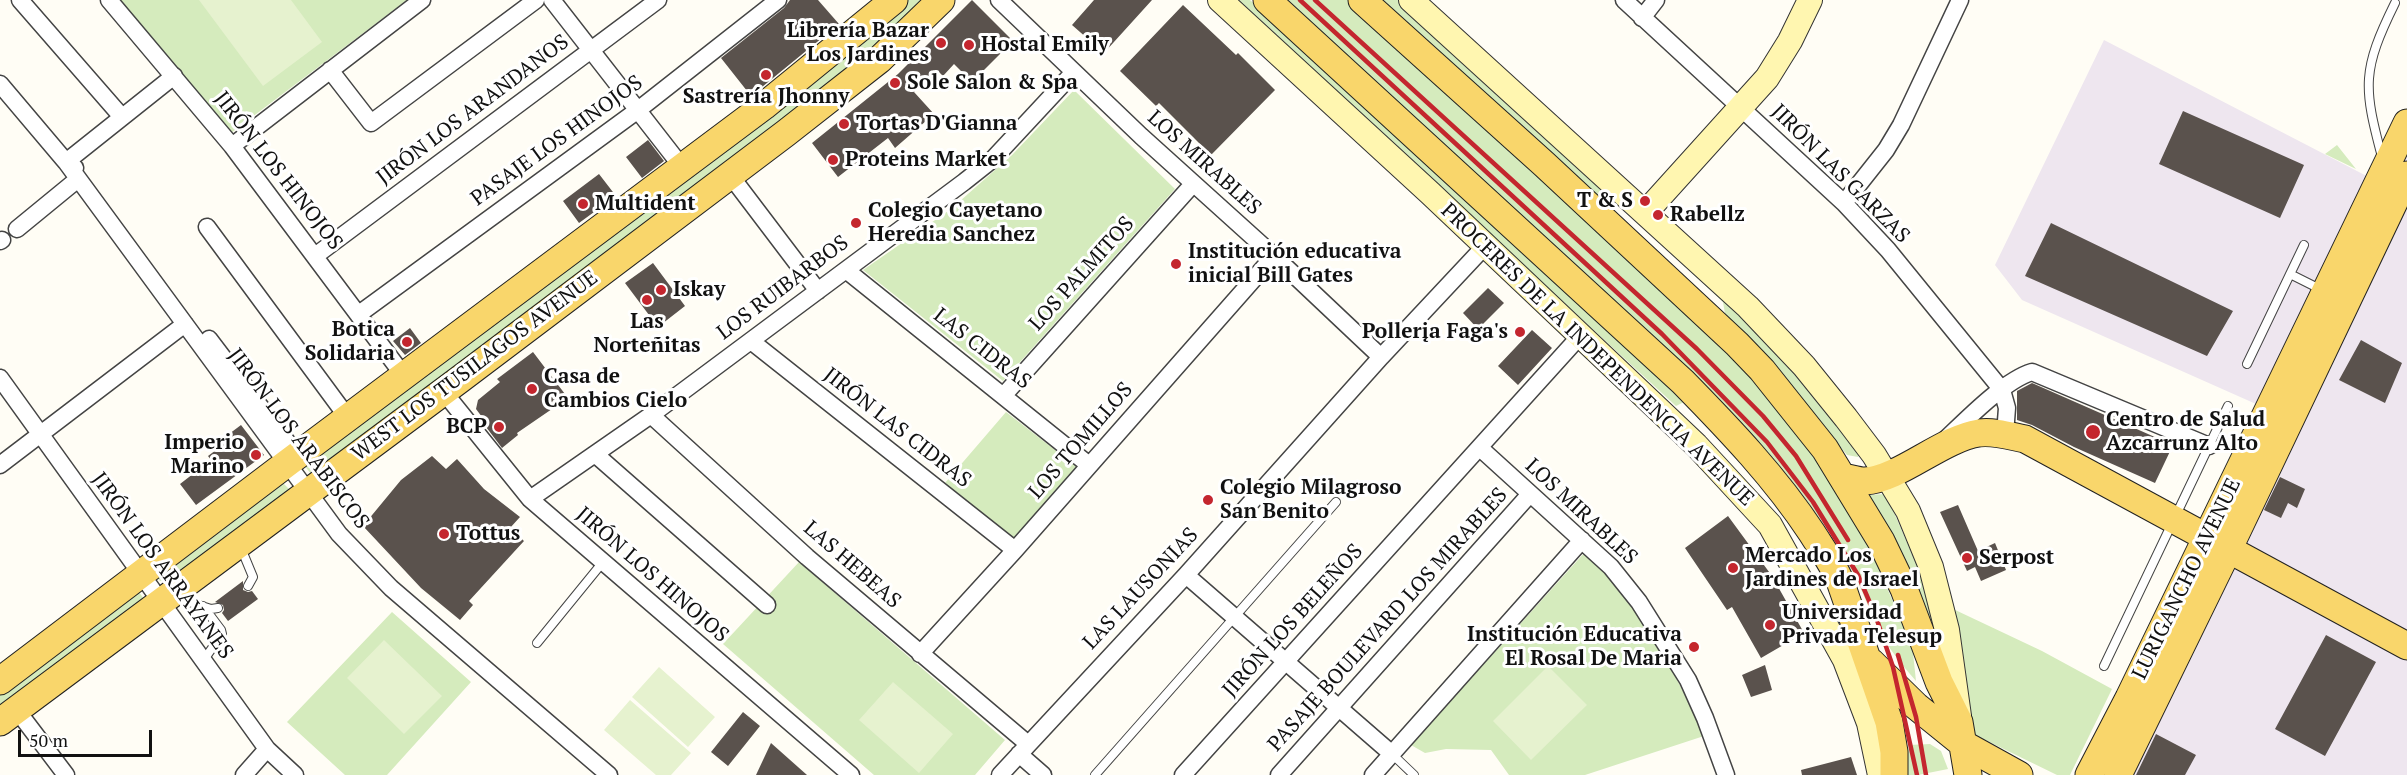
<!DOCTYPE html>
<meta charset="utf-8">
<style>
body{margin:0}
#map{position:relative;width:2407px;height:775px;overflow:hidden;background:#fffdf5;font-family:"PT Serif",serif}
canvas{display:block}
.scale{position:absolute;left:18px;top:730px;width:134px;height:27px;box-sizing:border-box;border:3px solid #111;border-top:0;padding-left:8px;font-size:18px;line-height:21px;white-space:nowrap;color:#111;-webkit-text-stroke:4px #fff;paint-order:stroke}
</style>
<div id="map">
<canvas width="2407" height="775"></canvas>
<div class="scale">50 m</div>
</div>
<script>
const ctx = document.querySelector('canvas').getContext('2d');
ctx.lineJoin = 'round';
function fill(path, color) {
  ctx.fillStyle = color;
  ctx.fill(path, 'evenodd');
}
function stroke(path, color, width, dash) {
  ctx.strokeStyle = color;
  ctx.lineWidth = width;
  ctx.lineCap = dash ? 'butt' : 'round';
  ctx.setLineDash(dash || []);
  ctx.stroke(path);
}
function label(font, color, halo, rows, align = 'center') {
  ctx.font = font + ' "PT Serif",serif';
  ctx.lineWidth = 6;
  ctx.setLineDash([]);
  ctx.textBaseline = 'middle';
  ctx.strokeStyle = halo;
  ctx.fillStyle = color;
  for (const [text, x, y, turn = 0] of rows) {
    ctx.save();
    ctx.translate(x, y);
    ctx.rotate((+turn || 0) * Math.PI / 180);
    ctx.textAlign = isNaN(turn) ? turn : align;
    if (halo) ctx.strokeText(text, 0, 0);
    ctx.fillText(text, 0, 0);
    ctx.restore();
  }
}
fill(new Path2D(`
 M2104,40L2384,185L2407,139V775H2097L2274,412L2022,300L1995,265Z`), '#eee6ef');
fill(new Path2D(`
 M118,0H407L231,133Z
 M901,0H925L856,64L318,474H311L304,465Z
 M1235,0H1250L1688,400L1676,406Z
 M1280,0H1350L1730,351L1804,439L1863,534L1903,624L1913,653L1916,681C1904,667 1892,653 1883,637C1870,615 1863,589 1850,567C1813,500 1761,443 1708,389Z
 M1380,0H1401L1754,323L1860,453L1858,457L1847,455L1771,364L1725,314L1723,302L1606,192L1600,198Z
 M1074,90L1175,189L1003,381L863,270L951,209L1012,155Z
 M2337,145L2356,169L2325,154Z
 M1006,412L1077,467L1015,539L945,483Z
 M281,481L289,489L288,492L168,580L160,581L155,574Z
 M1886,494L1922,577L1941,646L1867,495Z
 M1586,551C1641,607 1672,665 1704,736L1585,775H1509L1491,750L1446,749L1425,753L1411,745Z
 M799,562L1005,740L975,775H874L723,644Z
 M136,588L144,599L0,709V689Z
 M1951,608L2042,651L2112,689L2070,775H2057L1973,734Z
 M392,612L471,682L387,775H345L287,722Z
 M1930,744L1941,751L1948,769L1918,775H1904L1909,745Z`), '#d5ebbd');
fill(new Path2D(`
 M199,0H291L322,42L263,86Z
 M384,640L442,696L404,734L347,678Z
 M1548,666L1587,705L1531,760L1493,721Z
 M659,667L715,717L688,747L632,697Z
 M893,682L953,734L919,773L859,720Z
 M630,700L691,753L671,775H656L604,730Z`), '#e6f2cf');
fill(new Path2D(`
 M790,0H818L839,24L751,96L721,58L784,8Z
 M972,0L1013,41L972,82L954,64L943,76L938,71L914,92L934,114L895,148L888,138L838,177L812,143L898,74Z
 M1094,0H1152L1104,53L1072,25Z
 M1183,5L1236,55L1238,53L1275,90L1211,155L1159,103L1156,106L1120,71Z
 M2183,111L2304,165L2280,218L2159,164Z
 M648,140L664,161L642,178L626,157Z
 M599,174L616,196L579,223L563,201Z
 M2051,223L2233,311L2207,356L2025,276Z
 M653,263L685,306L658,327L625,283Z
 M1488,288L1504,303L1478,329L1463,313Z
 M410,328L421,343L405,355L393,341Z
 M1532,330L1552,348L1518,385L1498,366Z
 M2361,340L2402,363L2385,403L2339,380Z
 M533,352L568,398L517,433L518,435L502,448L480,419L482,417L476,409L478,400L500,382L497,379Z
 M2032,383L2173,445L2155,483L2074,447L2032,425L2017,420V391Z
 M241,425L264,455L196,505L180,484L211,460L208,456L224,444L221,440Z
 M432,456L446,469L457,459L484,489L520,517L510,528L524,541L469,601L473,605L460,620L421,588L363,526L401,480Z
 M2280,477L2305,489L2297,508L2288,503L2281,518L2264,510Z
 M1958,505L1978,551L1995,543L2006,570L1981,581L1975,567L1967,571L1940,512Z
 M1728,516L1772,576L1804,633L1761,658L1732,607L1727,610L1685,548Z
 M243,581V590L248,592L252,591L258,599L228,621L222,613L224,610L223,605L215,602Z
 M2326,635L2376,662L2325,756L2275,729Z
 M1765,665L1772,690L1751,697L1742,675Z
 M743,712L760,726L728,766L711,752Z
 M2156,734L2196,755L2185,775H2136Z
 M771,743L807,775H756Z
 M1851,757L1857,775H1802L1801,770Z`), '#5a524d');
const lane = new Path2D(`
 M2382,157C2363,86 2362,70 2395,3
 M2290,274L2322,290
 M2247,364L2304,245
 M241,548L253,577L248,586
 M177,598L211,609L218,608
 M203,606L221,630L222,634L203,661
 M537,643L603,562
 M2104,666L2228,406
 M1392,754L1414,775
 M1095,775L1336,502`);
const street = new Path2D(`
 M20,0L122,117
 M109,0L232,146L404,376
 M552,0L682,167
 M999,0L1141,136L1274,256L1381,357
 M1624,0L1844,203L1888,250L2002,390L2007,408L2005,434
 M1642,18L1656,0
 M330,70L371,123L536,0
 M0,84L66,162L339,534L391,588L609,775
 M232,146L422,0
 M75,168L66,162L174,76
 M730,175L818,291
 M1844,203L1886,150L1901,125L1960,0
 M207,227L348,418
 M17,229L78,179
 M0,241L2,240
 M315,256L658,0
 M846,270L1089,465
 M359,314L638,110L778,0
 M209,339L297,455
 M751,341L1015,550
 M0,378L267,749L295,775
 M443,391L530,499L851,775
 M1004,395L1193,184
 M651,415L807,557L1028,744
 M1946,439C1967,419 2005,380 2032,372L2209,446
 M1480,448L1611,567L1639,602L1688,680L1705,718L1726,775
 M595,454L767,605
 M0,465L185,324
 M530,499L651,415L964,182L993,159L1074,72
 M1186,575L1392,754
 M920,654L1015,550L1274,256
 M16,709L66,775
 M1019,754L1043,775
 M244,775L267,749
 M1000,775L1186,575L1381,357L1485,246
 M1183,775L1580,336
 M1279,775L1530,494
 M1373,775L1582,540`);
const secondary = new Path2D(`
 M1220,0L1430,193L1696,445L1770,525L1845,660L1869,723L1880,775
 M1411,0L1748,307L1804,366L1846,418L1874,455L1908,511L1931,567L1947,630L1959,716
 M1646,212L1767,78L1790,41L1810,0`);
const primary = new Path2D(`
 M1267,0L1683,382C1730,430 1775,477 1812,533C1822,549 1833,564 1840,581L1889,722L1894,752V775
 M1362,0L1544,164L1737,344L1762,370L1825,449L1881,541L1904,589L1939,682L1959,722L1968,775
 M1843,477C1850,478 1858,481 1865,481C1900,479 1941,439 1979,433C1994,431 2010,436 2025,439L2407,646
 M1871,662L1916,706L1963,744L2019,775
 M0,681L286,464L764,106L894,0
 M0,722L459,380L786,133L879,60L941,0
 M2089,775L2129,698L2407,123
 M2118,775L2228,550L2407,175`);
stroke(lane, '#444', 10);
stroke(street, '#444', 19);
stroke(secondary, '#333', 26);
stroke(primary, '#222', 29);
stroke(lane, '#fff', 8);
stroke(street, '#fff', 16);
stroke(secondary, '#fff6b0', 24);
stroke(primary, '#f9d66b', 27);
stroke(new Path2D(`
 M1300,0L1662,334L1767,442L1813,502L1858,575L1876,617L1893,667L1917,775
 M1315,0L1697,349L1763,416L1796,456L1848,540
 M1898,655L1916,717L1926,775`), '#c4262e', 4.5);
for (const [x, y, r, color] of [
 [941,43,6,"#c4262e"],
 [969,45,6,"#c4262e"],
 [766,75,6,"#c4262e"],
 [895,83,6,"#c4262e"],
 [844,124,6,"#c4262e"],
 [833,160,6,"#c4262e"],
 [1645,201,6,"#c4262e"],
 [583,204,6,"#c4262e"],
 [1658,215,6,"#c4262e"],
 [856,223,6,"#c4262e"],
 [1176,264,6,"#c4262e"],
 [661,290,6,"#c4262e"],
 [647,300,6,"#c4262e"],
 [1520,332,6,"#c4262e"],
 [407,342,6,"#c4262e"],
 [532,389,6,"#c4262e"],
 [499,427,6,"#c4262e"],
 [2093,432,8,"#c4262e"],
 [256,455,6,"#c4262e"],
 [1208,500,6,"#c4262e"],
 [444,534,6,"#c4262e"],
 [1967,558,6,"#c4262e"],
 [1733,568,6,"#c4262e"],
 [1770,625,6,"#c4262e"],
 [1694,647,6,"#c4262e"]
]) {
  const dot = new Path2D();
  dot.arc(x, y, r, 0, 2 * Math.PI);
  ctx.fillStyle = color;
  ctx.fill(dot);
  stroke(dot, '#fff', 2);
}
label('bold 21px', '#111', '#fff', [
 ["Librería Bazar",929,31,"right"],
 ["Los Jardines",929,55,"right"],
 ["Hostal Emily",981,45],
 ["Sole Salon & Spa",907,83],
 ["Sastrería Jhonny",766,97,"center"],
 ["Tortas D'Gianna",856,124],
 ["Proteins Market",845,160],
 ["T & S",1633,201,"right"],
 ["Multident",595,204],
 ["Colegio Cayetano",868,211],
 ["Heredia Sanchez",868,235],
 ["Rabellz",1670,215],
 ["Institución educativa",1188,252],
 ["inicial Bill Gates",1188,276],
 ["Iskay",673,290],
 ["Las",647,322,"center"],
 ["Norteñitas",647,346,"center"],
 ["Botica",395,330,"right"],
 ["Solidaria",395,354,"right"],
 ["Pollerįa Faga's",1508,332,"right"],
 ["Casa de",544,377],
 ["Cambios Cielo",544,401],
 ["Centro de Salud",2106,420],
 ["Azcarrunz Alto",2106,444],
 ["BCP",487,427,"right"],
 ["Imperio",244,443,"right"],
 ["Marino",244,467,"right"],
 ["Colegio Milagroso",1220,488],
 ["San Benito",1220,512],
 ["Tottus",456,534],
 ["Mercado Los",1745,556],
 ["Jardines de Israel",1745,580],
 ["Serpost",1979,558],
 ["Universidad",1782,613],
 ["Privada Telesup",1782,637],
 ["Institución Educativa",1682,635,"right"],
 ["El Rosal De Maria",1682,659,"right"]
], 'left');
label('21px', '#111', '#fff', [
 ["JIRÓN LOS ARANDANOS",473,110,-37],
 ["PASAJE LOS HINOJOS",557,141,-36],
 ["LOS MIRABLES",1204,163,42],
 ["JIRÓN LOS HINOJOS",278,171,52],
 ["JIRÓN LAS GARZAS",1840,174,45],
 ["LOS PALMITOS",1082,274,-48],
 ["LOS RUIBARBOS",783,288,-37],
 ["LAS CIDRAS",982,349,38],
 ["PROCERES DE LA INDEPENDENCIA AVENUE",1597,355,44],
 ["WEST LOS TUSILAGOS AVENUE",475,366,-37],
 ["JIRÓN LAS CIDRAS",897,428,38],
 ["JIRÓN LOS ARABISCOS",298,439,53],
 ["LOS TOMILLOS",1081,441,-49],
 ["LOS MIRABLES",1581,512,43],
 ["LAS HEBEAS",852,565,41],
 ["JIRÓN LOS ARRAYANES",162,566,54],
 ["JIRÓN LOS HINOJOS",652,575,41],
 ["LURIGANCHO AVENUE",2187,579,-64],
 ["LAS LAUSONIAS",1141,589,-47],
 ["PASAJE BOULEVARD LOS MIRABLES",1388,620,-48],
 ["JIRÓN LOS BELEÑOS",1293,621,-48]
]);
</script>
